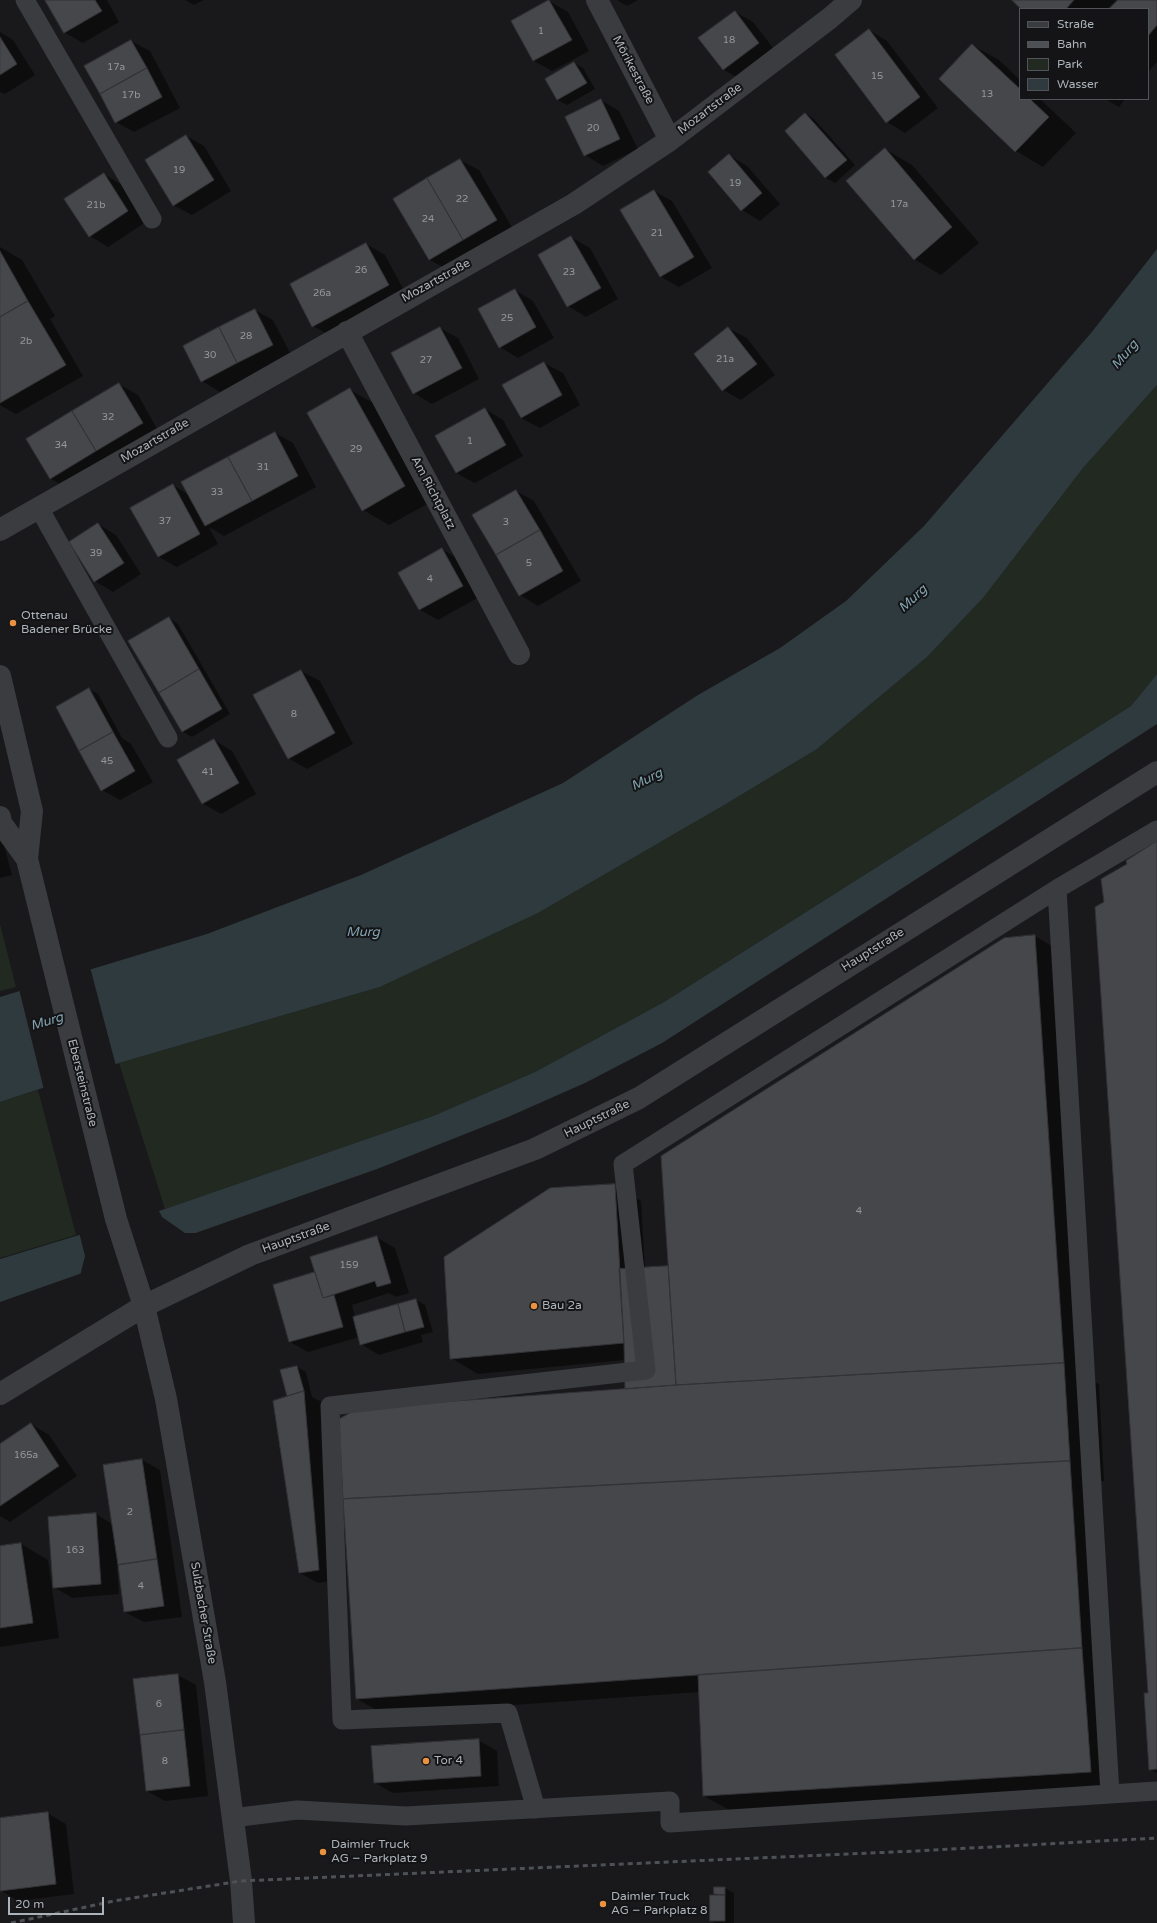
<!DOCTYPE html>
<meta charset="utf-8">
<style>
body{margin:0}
#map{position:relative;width:1157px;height:1923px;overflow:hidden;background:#19191b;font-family:"Varela Round",sans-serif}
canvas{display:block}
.legend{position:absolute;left:1019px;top:8px;width:130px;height:92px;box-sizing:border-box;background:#141416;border:1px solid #515458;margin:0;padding:5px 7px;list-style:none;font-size:12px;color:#acb3ba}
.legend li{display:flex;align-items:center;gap:8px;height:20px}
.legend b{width:20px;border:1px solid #515458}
.scale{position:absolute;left:8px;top:1897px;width:96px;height:18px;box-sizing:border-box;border:2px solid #acb3ba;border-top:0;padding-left:5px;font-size:12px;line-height:14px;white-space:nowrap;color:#acb3ba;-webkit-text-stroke:3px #141416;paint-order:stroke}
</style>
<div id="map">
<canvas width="1157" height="1923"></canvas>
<ul class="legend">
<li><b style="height:5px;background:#3a3c40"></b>Straße</li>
<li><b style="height:5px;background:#4d5055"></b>Bahn</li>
<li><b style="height:11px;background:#212921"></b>Park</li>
<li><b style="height:11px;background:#2f3a3e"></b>Wasser</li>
</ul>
<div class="scale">20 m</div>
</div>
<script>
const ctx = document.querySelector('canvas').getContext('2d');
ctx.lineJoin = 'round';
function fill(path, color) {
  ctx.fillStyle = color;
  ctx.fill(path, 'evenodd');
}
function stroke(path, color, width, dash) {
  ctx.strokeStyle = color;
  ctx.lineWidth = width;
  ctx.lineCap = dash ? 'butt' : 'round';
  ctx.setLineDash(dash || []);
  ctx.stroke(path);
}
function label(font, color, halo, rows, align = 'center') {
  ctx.font = font + ' "Varela Round",sans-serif';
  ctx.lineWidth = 4;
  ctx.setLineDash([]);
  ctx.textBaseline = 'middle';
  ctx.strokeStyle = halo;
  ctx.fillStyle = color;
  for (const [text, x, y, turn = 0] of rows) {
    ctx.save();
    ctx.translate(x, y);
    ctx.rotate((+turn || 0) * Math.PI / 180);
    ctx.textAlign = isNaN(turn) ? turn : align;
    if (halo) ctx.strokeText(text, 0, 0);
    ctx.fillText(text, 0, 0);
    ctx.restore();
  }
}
fill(new Path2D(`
 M1157,385V674L1131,706L664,1002L535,1072L433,1116L165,1209L119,1063L380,987L538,913L726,804L817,749L927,657L983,598L1083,468Z
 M0,924L16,987L0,991Z
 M38,1090L76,1235L0,1258V1102Z`), '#212921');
fill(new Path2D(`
 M1157,249V385L1083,468L983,598L927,657L817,749L726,804L538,913L380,987L119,1063L0,1102V997L207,934L361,875L563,783L698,695L780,648L846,601L924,526L1091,333Z
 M1157,674V724L662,1043L585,1083L508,1117L377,1169L0,1302V1259L165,1209L433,1116L535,1072L664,1002L1131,706Z`), '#2f3a3e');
fill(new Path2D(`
 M90,967L116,1066L44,1090L19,989Z
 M158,1209L162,1217L185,1233H201L80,1276L85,1256L79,1232Z`), '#19191b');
fill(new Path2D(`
 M46,0H107L119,22L83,43L64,32Z
 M185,0H204L194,5Z
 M617,0H638L627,6Z
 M1013,0H1116L1107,9H1023Z
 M1120,0H1157V62L1148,72V9H1111Z
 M549,1L568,12L589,51L552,71L534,61L512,21Z
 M735,12L753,22L777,53L742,80L724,70L700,38Z
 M869,30L887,41L938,108L905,133L887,122L837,55Z
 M0,32L13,40L35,75L5,94L0,92Z
 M131,41L150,51L180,108L134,132L116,122Z
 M972,45L999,60L1020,80V99H1040L1076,133L1043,167L1016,151L940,79Z
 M574,63L583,68L595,89L567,105L558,100L546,80Z
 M1105,99H1125L1119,107Z
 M601,100L619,111L638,149L603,166L585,155Z
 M806,114L814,119L855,165L835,183L826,178L786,131Z
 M186,136L204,146L231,191L192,215L173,205Z
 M885,149L912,165L979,243L941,275L914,259Z
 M729,155L747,166L780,204L760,221L742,210Z
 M460,160L479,170L514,231L448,270L430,260L394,199Z
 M104,174L122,185L146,222L108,247L90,236Z
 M654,191L672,201L712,268L679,287L661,277L621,210Z
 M571,237L590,248L618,299L586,317L568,306Z
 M366,244L385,255L407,296L331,336L313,326Z
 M0,247L22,260L55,316L50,319L83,376L16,414L0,405Z
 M515,290L533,301L554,338L518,358L500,347Z
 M255,310L273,320L291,355L220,392L202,381Z
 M440,328L458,338L479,379L432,404L414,393Z
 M728,328L747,338L775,375L741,400L723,390Z
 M544,363L563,373L580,405L540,428L521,418Z
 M119,384L138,395L160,434L68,489L50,478Z
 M350,390L377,405L431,502L389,525L363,510Z
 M485,409L503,420L523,456L475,483L456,473Z
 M275,433L293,443L316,487L224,536L209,527L218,544L177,567L159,557L173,485L189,495Z
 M516,491L534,501L581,581L538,606L520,595Z
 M98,524L116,535L141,574L113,592L95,581Z
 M442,549L460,560L481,596L438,620L420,610Z
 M169,618L178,624L230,714L192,737L183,732L129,642Z
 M301,671L320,681L353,744L307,769L288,758L255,695Z
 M89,689L98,694L122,738L131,744L153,782L120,800L102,790Z
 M214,740L232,751L256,794L221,814L202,803Z
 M0,830L12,875L0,878Z
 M1157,842V1773L1150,1769L1149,1694L1106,902L1128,864Z
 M1035,936L1062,952L1091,1380L1099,1384L1104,1481H1097L1118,1787L731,1811L704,1796L700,1692L384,1714L357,1699L626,1390L625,1360L478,1374L451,1358L614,1185L641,1201L645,1269L669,1267Z
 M376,1237L395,1248L409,1293L396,1297L389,1293L352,1305L355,1317L416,1300L425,1305L433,1332L421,1335L423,1342L379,1355L361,1344L359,1337L308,1352L290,1342L317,1273Z
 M297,1367L306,1372L312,1397L322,1402L337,1580L318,1583L300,1573L290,1396L288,1395Z
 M31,1424L49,1435L77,1476L10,1522L0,1516V1445Z
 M142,1460L160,1470L182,1617L144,1622L125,1612L119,1568H117L119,1594L72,1598L54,1587L96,1514L112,1524Z
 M21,1544L48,1560L59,1638L0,1647V1547Z
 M178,1675L196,1685L208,1796L165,1801L147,1791Z
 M478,1740L497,1751L499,1786L393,1793L375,1783Z
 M47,1813L66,1824L74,1894L18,1901L0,1890V1819Z
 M715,1888H725L734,1893V1923H715L711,1921Z`), '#0007');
const building = new Path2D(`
 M45,0H95L102,11L64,33Z
 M549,0L572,40L533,61L511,21Z
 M1012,0H1074L1066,9H1021Z
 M1118,0H1157V25L1148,36V9H1109Z
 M735,11L759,43L723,70L698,38Z
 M869,29L920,97L886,123L835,55Z
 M0,37L17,64L0,75Z
 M131,40L147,68L100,94L84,66Z
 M972,44L1020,89V99H1030L1049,117L1015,152L939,79Z
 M574,62L587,83L557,100L545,79Z
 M147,68L162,97L115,123L100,94Z
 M601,99L620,139L584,156L565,117Z
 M805,113L847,160L825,178L785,131Z
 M186,135L214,180L173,206L145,160Z
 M885,148L952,227L914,260L846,181Z
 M729,154L762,193L741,211L708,172Z
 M460,159L497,220L463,240L427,178Z
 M104,173L128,211L89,237L64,199Z
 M427,178L463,240L429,260L393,199Z
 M654,190L694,257L660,277L620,210Z
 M571,236L601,288L567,307L538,255Z
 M366,243L389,285L312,327L290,284Z
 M0,251L28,301L0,317Z
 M515,289L536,327L499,348L478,309Z
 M28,301L66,365L0,403V317Z
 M255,309L273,345L237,363L219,327Z
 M219,327L237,363L201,382L183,346Z
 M440,327L462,368L413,394L391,353Z
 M728,327L757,364L722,391L694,354Z
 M544,362L562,395L521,418L502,385Z
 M119,383L143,423L96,451L72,411Z
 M350,388L405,486L362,511L307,413Z
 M485,408L506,445L456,473L435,436Z
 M72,411L96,451L50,479L26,439Z
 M275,432L298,476L252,501L228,457Z
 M228,457L252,501L205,526L181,482Z
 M173,484L200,534L158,557L130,508Z
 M516,490L540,530L496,555L472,515Z
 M98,523L124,563L94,582L69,542Z
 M540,530L563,571L519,596L496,555Z
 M442,548L463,586L419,610L398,573Z
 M169,617L199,669L159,693L128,641Z
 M199,669L222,709L182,732L159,693Z
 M301,670L335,733L288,759L253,695Z
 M89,688L113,732L79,751L56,707Z
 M113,732L135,771L101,791L79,751Z
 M214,739L239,783L202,804L177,760Z
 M1157,841V1769L1149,1770L1144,1693H1148L1095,907L1104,902L1101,879L1127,864L1126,861Z
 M1035,935L1064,1363L676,1385L661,1156L1004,938Z
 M615,1184L624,1343L450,1359L444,1257L550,1188Z
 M377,1236L391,1283L377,1287L375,1281L323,1298L310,1257Z
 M668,1266L676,1385L625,1389L624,1343L619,1269Z
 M315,1272L323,1298L334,1295L343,1327L289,1342L273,1285Z
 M416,1299L424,1327L405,1332L398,1304Z
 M398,1304L405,1332L360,1345L353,1317Z
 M1064,1363L1070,1461L343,1499L339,1419L359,1408L676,1385Z
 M297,1366L304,1391L287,1396L280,1370Z
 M304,1391L319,1570L299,1573L273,1401Z
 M31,1423L59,1466L0,1506V1444Z
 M142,1459L157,1559L118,1565L103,1465Z
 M1070,1461L1082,1648L356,1699L343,1499Z
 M96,1513L101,1584L53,1588L48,1517Z
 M21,1543L33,1623L0,1628V1546Z
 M157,1559L164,1606L124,1612L118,1565Z
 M1082,1648L1091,1772L703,1796L698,1675Z
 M178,1674L184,1730L140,1735L133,1679Z
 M184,1730L190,1786L146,1791L140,1735Z
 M479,1739L481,1776L374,1783L371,1746Z
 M48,1812L56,1884L0,1891V1818Z
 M714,1887H725V1895L714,1894Z
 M710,1895H725V1921H710Z`);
fill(building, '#46474b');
stroke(building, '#333337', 1);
stroke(new Path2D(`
 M25,0L152,219
 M39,508L168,738
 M1057,889L1110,1794L1157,1791
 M536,1809L508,1713L342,1720L330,1406L646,1370L623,1164L1057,889L1157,830
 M232,1818L297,1810L406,1816L670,1801V1823L1110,1794`), '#3a3c40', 19);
stroke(new Path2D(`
 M597,0L670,140
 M347,332L519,654
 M0,530L574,204L670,140L830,18L851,0`), '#3a3c40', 22);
stroke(new Path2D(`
 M0,676L32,811L27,859L116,1219L144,1306L166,1399L215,1682L241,1881L244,1923
 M0,817L1,823L27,859
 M0,1394L144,1306L250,1255L535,1149L639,1098L1157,772`), '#3a3c40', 22);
stroke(new Path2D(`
 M11,1923L114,1901L241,1881L916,1851L1157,1838`), '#4d5055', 3, [5, 4]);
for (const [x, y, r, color] of [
 [13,623,4,"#eb9241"],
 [534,1306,4,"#eb9241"],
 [426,1761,4,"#eb9241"],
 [323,1852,4,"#eb9241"],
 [603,1904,4,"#eb9241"]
]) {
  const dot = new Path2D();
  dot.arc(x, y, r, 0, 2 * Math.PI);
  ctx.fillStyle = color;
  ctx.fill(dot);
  stroke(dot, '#141416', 1.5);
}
label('10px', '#92989e', null, [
 ["1",541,31],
 ["18",729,40],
 ["17a",116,67],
 ["15",877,76],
 ["13",987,94],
 ["17b",131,95],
 ["20",593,128],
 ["19",179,170],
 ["19",735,183],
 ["22",462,199],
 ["17a",899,204],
 ["21b",96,205],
 ["24",428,219],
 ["21",657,233],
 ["26",361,270],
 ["23",569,272],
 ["26a",322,293],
 ["25",507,318],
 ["28",246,336],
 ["2b",26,341],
 ["30",210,355],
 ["21a",725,359],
 ["27",426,360],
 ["32",108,417],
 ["1",470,441],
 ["34",61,445],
 ["29",356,449],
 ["31",263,467],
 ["33",217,492],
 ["37",165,521],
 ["3",506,522],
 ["39",96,553],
 ["5",529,563],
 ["4",430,579],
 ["8",294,714],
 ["45",107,761],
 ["41",208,772],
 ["4",859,1211],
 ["159",349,1265],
 ["165a",26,1455],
 ["2",130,1512],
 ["163",75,1550],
 ["4",141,1586],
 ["6",159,1704],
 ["8",165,1761]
]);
label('12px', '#acb3ba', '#141416', [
 ["Mörikestraße",633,70,62],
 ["Mozartstraße",710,109,-37],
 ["Mozartstraße",436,281,-29],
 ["Mozartstraße",155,441,-30],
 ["Am Richtplatz",433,493,62],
 ["Hauptstraße",873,950,-32],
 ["Ebersteinstraße",82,1083,76],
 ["Hauptstraße",597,1119,-26],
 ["Hauptstraße",296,1238,-20],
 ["Sulzbacher Straße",203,1613,80]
]);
label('12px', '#acb3ba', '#141416', [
 ["Ottenau",21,616],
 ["Badener Brücke",21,630],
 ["Bau 2a",542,1306],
 ["Tor 4",434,1761],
 ["Daimler Truck",331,1845],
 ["AG − Parkplatz 9",331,1859],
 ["Daimler Truck",611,1897],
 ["AG − Parkplatz 8",611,1911]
], 'left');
label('italic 13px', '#84a6b3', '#141416', [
 ["Murg",1125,355,-50],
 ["Murg",913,599,-43],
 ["Murg",647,780,-27],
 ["Murg",363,933],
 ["Murg",47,1022,-17]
]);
</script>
